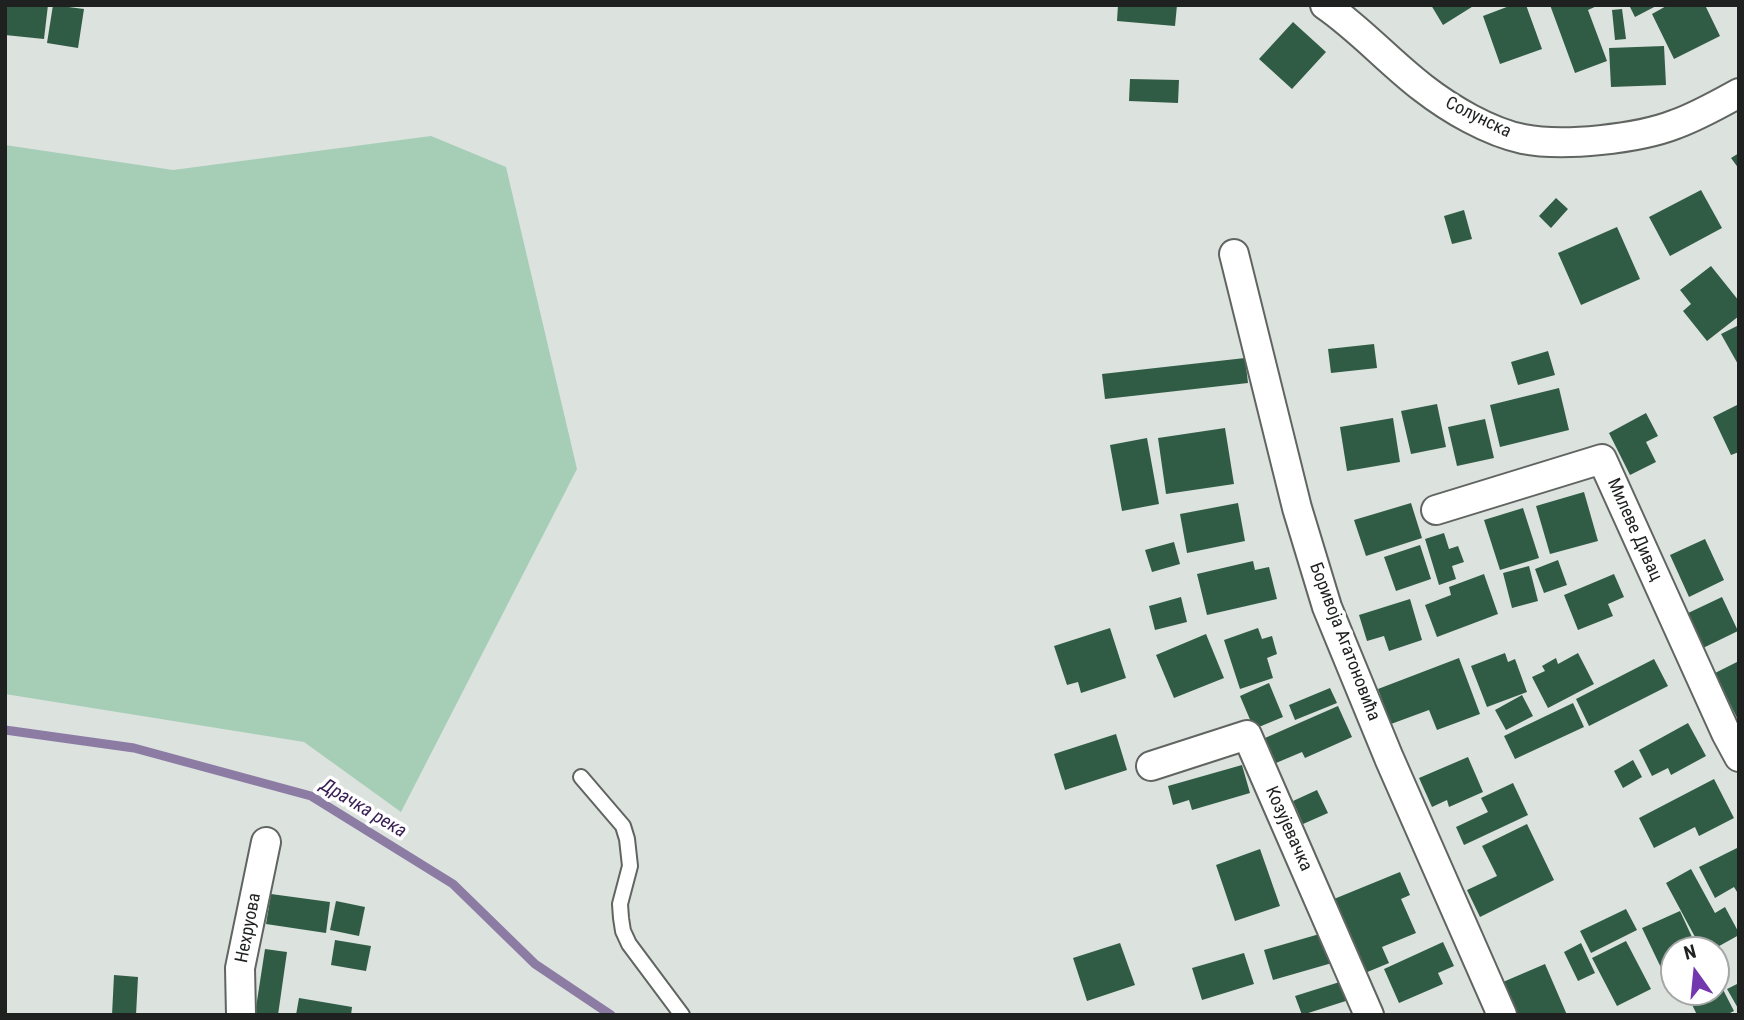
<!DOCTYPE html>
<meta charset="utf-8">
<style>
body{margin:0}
#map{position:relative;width:1744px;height:1020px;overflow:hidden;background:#dce2de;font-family:"Roboto Condensed",sans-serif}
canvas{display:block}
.frame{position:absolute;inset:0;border:7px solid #1f2120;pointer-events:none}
.north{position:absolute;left:1660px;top:936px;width:70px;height:70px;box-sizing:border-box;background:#fff;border:2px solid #a5a6a6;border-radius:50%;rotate:345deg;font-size:19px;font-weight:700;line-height:28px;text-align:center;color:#1f2120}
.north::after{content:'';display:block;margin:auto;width:24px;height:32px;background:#7338ae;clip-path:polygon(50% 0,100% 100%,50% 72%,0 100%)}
</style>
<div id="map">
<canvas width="1744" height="1020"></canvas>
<div class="frame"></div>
<div class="north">N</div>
</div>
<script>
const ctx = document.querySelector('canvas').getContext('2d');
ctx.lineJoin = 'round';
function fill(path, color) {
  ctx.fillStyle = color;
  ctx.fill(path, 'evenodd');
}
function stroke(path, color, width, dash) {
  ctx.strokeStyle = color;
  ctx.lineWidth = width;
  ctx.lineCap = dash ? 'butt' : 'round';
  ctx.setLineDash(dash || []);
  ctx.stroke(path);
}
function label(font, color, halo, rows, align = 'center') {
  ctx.font = font + ' "Roboto Condensed",sans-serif';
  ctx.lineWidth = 7;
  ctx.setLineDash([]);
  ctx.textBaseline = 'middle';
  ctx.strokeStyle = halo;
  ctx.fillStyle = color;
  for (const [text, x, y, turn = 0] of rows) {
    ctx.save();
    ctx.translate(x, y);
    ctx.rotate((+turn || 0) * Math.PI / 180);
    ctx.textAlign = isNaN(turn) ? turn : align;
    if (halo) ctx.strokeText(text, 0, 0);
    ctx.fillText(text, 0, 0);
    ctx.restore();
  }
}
fill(new Path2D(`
 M431,136L506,167L577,469L401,812L304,742L5,694V145L173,170Z`), '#a6ceb7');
stroke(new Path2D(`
 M5,730L134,748L311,796L453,884L535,964L611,1015`), '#8c7ca4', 9);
fill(new Path2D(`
 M7,5H48L44,39L5,35Z
 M53,5L84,9L78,48L47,43Z
 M1118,5H1177L1175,26L1117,21Z
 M1431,5H1475L1443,25Z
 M1512,5H1526L1542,49L1500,64L1483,16Z
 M1550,5H1599L1588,10L1607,61L1575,73Z
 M1629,5H1658L1635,17Z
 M1668,5H1705L1720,36L1674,59L1652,14Z
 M1622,9L1626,39L1615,40L1612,10Z
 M1293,22L1326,52L1292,89L1259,59Z
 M1664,46L1666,85L1611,87L1609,48Z
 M1130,79L1179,80L1178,103L1129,101Z
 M1739,153V169L1731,158Z
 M1701,190L1722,228L1670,256L1649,217Z
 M1556,198L1568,209L1551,228L1539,216Z
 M1464,210L1472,239L1452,244L1444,216Z
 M1617,227L1640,279L1581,305L1558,253Z
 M1711,266L1739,301V316L1707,341L1683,311L1691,304L1680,290Z
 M1739,325V366L1721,334Z
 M1374,344L1377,368L1331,373L1328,349Z
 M1548,351L1555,375L1518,385L1511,362Z
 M1245,358L1248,383L1105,399L1102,374Z
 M1559,388L1569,430L1500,447L1490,405Z
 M1437,404L1446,447L1411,454L1401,411Z
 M1739,404V452L1731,455L1713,417Z
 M1646,413L1658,436L1646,442L1656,462L1630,475L1609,433Z
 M1393,418L1400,462L1347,471L1340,427Z
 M1485,419L1494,458L1457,466L1448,427Z
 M1225,428L1234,484L1166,494L1158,438Z
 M1147,438L1159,504L1122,511L1110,445Z
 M1584,492L1598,541L1550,554L1536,506Z
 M1238,503L1245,541L1187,553L1180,514Z
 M1411,503L1422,538L1366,556L1354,520Z
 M1523,508L1539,558L1500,570L1484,520Z
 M1444,533L1449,549L1458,546L1464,562L1452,566L1456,579L1439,585L1425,539Z
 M1705,539L1724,580L1689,597L1670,555Z
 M1174,542L1180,564L1152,572L1145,550Z
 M1420,545L1431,579L1396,591L1384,557Z
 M1558,560L1567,585L1544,593L1535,569Z
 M1253,561L1255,570L1269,567L1277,599L1207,615L1197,574Z
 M1529,566L1538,601L1512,608L1503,573Z
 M1484,574L1498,614L1437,637L1425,605L1451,595L1449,587Z
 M1614,574L1624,597L1608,604L1613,616L1578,630L1564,595Z
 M1181,597L1187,622L1155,630L1149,606Z
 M1722,597L1738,631L1703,648L1686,614Z
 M1410,599L1422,640L1389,651L1384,636L1367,641L1359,615Z
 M1110,628L1126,678L1081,693L1078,682L1067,685L1054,646Z
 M1258,628L1262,639L1272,636L1277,654L1267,658L1273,678L1240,689L1224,640Z
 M1206,634L1224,678L1174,698L1156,655Z
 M1505,653L1508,662L1515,659L1527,692L1487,707L1471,666Z
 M1578,653L1594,684L1548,708L1532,677L1545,671L1542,666L1556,658L1558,664Z
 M1459,658L1480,714L1437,730L1429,710L1391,724L1378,689Z
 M1654,659L1668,686L1589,726L1576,699Z
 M1739,661V722L1715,673Z
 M1269,683L1283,717L1254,729L1240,696Z
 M1330,688L1337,703L1295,720L1289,705Z
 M1522,695L1533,716L1506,730L1495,710Z
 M1573,703L1584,727L1515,759L1504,736Z
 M1338,706L1352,737L1305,758L1302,752L1276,763L1265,738Z
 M1688,723L1706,756L1671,775L1668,768L1652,776L1639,750Z
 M1116,734L1127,770L1065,790L1054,754Z
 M1468,757L1483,792L1449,807L1447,800L1432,807L1419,778Z
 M1633,760L1642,777L1623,788L1614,771Z
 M1242,765L1250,793L1192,810L1189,800L1173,805L1168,786Z
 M1714,779L1734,818L1699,836L1695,827L1654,848L1639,818Z
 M1513,783L1528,815L1464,845L1456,827L1488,812L1481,798Z
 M1317,790L1328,813L1303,824L1293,801Z
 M1527,824L1554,880L1480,917L1467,890L1497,876L1482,846Z
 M1739,847V895L1734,887L1715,898L1699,867Z
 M1260,849L1280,906L1235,921L1216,865Z
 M1691,869L1715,913L1725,907L1739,933V935L1712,950H1702L1666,883Z
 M1400,872L1410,895L1401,899L1416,933L1382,947L1389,963L1365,973L1334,899Z
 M271,894L330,902L326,933L266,924Z
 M336,901L365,907L359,936L330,930Z
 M1626,909L1637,930L1591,953L1580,931Z
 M1680,911L1698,950H1674V970L1664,974L1642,928Z
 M1323,933L1332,963L1273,980L1264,950Z
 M335,940L371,946L366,971L331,965Z
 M1626,941L1651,989L1617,1006L1592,958Z
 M1443,942L1454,966L1438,973L1443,984L1399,1003L1384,969Z
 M1120,943L1135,985L1087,1001L1073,958Z
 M1581,943L1595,973L1578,981L1564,952Z
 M265,949L287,952L278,1015L255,1014Z
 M1244,953L1254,984L1202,1000L1192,968Z
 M1545,964L1567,1015H1518L1503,982Z
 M114,975L138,977L136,1015H112Z
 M1716,976L1734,1011L1726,1015H1697L1686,992H1716Z
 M1346,980L1352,999L1302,1015L1295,996Z
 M1739,983V1010L1727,989Z
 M299,998L352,1007L351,1015H296Z`), '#305c45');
const lane = new Path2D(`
 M581,777L623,826L627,839L630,866L620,904L621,918L623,931L629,944L682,1015`);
const street = new Path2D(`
 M1325,5C1360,29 1389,62 1423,88C1450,109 1489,132 1523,139C1563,147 1638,139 1676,124C1698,116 1719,104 1739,93
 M1234,254L1297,508L1327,607L1389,758L1502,1015
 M1436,510L1602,459L1726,733L1739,757
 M1151,766L1247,735L1369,1015
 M241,1015L240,968L266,842`);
stroke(lane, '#606562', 18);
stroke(street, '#606562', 32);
stroke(lane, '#fff', 14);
stroke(street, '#fff', 28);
label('18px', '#1f2120', '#fff', [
 ["Солунска",1478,118,26],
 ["Милеве Дивац",1634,530,66],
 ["Боривоја Агатоновића",1344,642,69],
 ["Козујевачка",1288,829,66],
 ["Нехруова",249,928,-79]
]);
label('italic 19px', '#371e52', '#fff', [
 ["Драчка река",363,809,31]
]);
</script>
